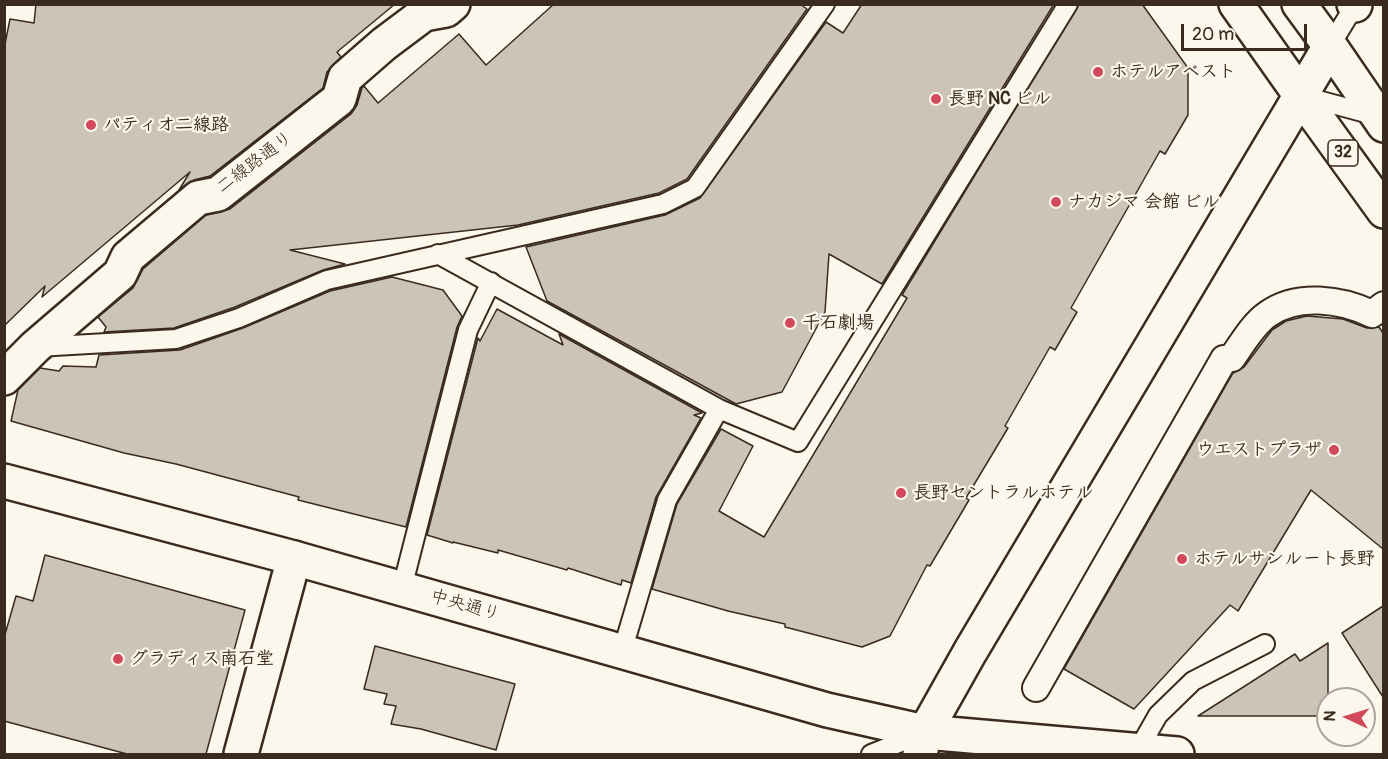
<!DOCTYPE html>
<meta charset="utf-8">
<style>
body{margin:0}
#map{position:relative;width:1388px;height:759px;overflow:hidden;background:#fbf7ec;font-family:Pangolin,sans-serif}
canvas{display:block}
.frame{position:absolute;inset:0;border:6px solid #3b2a1e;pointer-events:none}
.north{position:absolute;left:1316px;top:687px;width:60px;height:60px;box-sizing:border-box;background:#fbf7ec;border:2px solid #aea59a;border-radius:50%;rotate:274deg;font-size:16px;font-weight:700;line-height:24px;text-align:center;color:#3b2a1e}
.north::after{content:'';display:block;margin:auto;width:21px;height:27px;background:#d1495b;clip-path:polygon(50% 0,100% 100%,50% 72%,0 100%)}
.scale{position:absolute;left:1181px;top:24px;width:126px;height:27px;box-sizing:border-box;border:3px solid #3b2a1e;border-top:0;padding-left:8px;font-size:18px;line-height:21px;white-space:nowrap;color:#3b2a1e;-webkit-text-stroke:4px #fbf7ec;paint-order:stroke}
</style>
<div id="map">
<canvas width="1388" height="759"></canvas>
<div class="frame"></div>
<div class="north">N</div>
<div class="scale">20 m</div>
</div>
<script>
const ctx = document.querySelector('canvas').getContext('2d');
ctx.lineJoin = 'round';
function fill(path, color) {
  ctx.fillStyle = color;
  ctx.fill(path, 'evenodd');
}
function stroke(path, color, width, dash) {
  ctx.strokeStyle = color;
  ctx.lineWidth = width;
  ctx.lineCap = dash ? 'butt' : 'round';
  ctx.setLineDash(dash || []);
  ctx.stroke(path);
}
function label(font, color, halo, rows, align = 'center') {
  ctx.font = font + ' Pangolin,"Klee One",sans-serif';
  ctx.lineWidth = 4.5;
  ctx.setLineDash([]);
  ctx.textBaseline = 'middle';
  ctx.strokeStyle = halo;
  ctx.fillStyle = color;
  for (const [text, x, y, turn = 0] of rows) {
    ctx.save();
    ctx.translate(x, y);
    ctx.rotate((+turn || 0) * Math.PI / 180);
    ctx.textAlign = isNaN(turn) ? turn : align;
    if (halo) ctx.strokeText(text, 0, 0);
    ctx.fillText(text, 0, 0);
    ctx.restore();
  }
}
const building = new Path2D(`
 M36,4H395L337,52L341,57L327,72L323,88L210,176L194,180L179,190L190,172L42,297L45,286L4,326V49L10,19L34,23Z
 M554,4H800L807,9L687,179L659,193L518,225L290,250L345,264L323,270L235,307L174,328L104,332L106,327L98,317L133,288L143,269L206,215L230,209L351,114L357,105L362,88L364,86L378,103L459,34L486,65Z
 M862,4H1054L882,284L829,254L825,312L782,392L736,404L547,301L526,247L665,215L700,198L826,22L843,33Z
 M1079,4H1142L1188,68V115L1165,154L1160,151L1071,308L1077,312L1055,350L1050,347L1005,426L1008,428L966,498L969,500L930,566L927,565L890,636L862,647L785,627V624L728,611L652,589L677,504L721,429L753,446L719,511L764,537L907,298L902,295Z
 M392,277L443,290L462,316L457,327L406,527L298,500L299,497L176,464L124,453L11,421L18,390L40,368L59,371L63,366L96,367L99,355L180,350L243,328L330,291Z
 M497,309L563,345L559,334L702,413L694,415L701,418L656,497L631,583L622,580L621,585L568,568L567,570L498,550V553L453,542V543L427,535L478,338L480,341Z
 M1307,316L1343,319L1367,328L1379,327L1383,333V549L1311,490L1238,611L1230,605L1134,709L1064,669L1233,373L1244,367L1272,330L1286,321Z
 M45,555L245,610L206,754H127L4,721V638L16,596L33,601Z
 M1383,606V697L1342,633Z
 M1328,643V716H1198L1295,654L1300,661Z
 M375,646L515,684L496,750L421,729L391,724L396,706L384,704L387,694L364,689Z`);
fill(building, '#ccc4b9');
stroke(building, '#3b2a1e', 1.5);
const service = new Path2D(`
 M1330,46L1355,5
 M1303,96L1377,116
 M438,254L719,409L798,442L1068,4
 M37,347L176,339L239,318L327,280L663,204L695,188L825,4
 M402,588L468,330L491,282
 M622,652L667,500L719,409
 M1137,752L1158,715L1193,681L1265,644
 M871,754L921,734`);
const pedestrian = new Path2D(`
 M1036,688L1224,359L1232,358C1242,344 1253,324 1268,314C1297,293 1341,299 1372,314L1384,305`);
const minor = new Path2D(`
 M4,378L35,347L120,274L128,257L198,198L218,194L339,99L345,78L384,44L424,14L446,10L453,4
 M925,732L1177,754
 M241,754L294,558`);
const tertiary = new Path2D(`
 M1236,4L1301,96
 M1354,4L1355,5
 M4,481L294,558L827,710L925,732
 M920,754L925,732L970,652L1330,46L1299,4`);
const primary = new Path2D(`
 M1330,46L1384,125
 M1301,96L1384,211`);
stroke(service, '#3b2a1e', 22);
stroke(pedestrian, '#3b2a1e', 30);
stroke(minor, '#3b2a1e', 38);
stroke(tertiary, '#3b2a1e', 38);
stroke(primary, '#3b2a1e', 38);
stroke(service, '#fbf7ec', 18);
stroke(pedestrian, '#fbf7ec', 26);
stroke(minor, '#fbf7ec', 33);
stroke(tertiary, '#fbf7ec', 33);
stroke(primary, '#fbf7ec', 33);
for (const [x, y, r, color] of [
 [1098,72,6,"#d1495b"],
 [936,99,6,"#d1495b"],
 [91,125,6,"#d1495b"],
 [1056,202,6,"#d1495b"],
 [790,323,6,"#d1495b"],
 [1334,450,6,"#d1495b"],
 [901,493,6,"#d1495b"],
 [1182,559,6,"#d1495b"],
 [118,659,6,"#d1495b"]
]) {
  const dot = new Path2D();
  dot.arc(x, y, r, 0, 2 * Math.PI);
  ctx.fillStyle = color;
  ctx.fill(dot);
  stroke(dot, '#fbf7ec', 2);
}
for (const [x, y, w] of [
 [1343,153,30]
]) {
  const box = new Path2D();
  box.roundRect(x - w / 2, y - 13, w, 26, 4.5);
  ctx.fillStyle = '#fbf7ec';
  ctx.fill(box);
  stroke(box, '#3b2a1e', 1.5);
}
label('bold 16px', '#3b2a1e', null, [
 ["32",1343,153]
]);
label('bold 18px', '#3b2a1e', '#fbf7ec', [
 ["ホテルアベスト",1110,72],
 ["長野 NC ビル",948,99],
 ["パティオ二線路",103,125],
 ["ナカジマ 会館 ビル",1068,202],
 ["千石劇場",802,323],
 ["ウエストプラザ",1322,450,"right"],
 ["長野セントラルホテル",913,493],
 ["ホテルサンルート長野",1194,559],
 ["グラディス南石堂",130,659]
], 'left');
label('18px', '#3b2a1e', '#fbf7ec', [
 ["二線路通り",255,163,-37],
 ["中央通り",465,606,16]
]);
</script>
